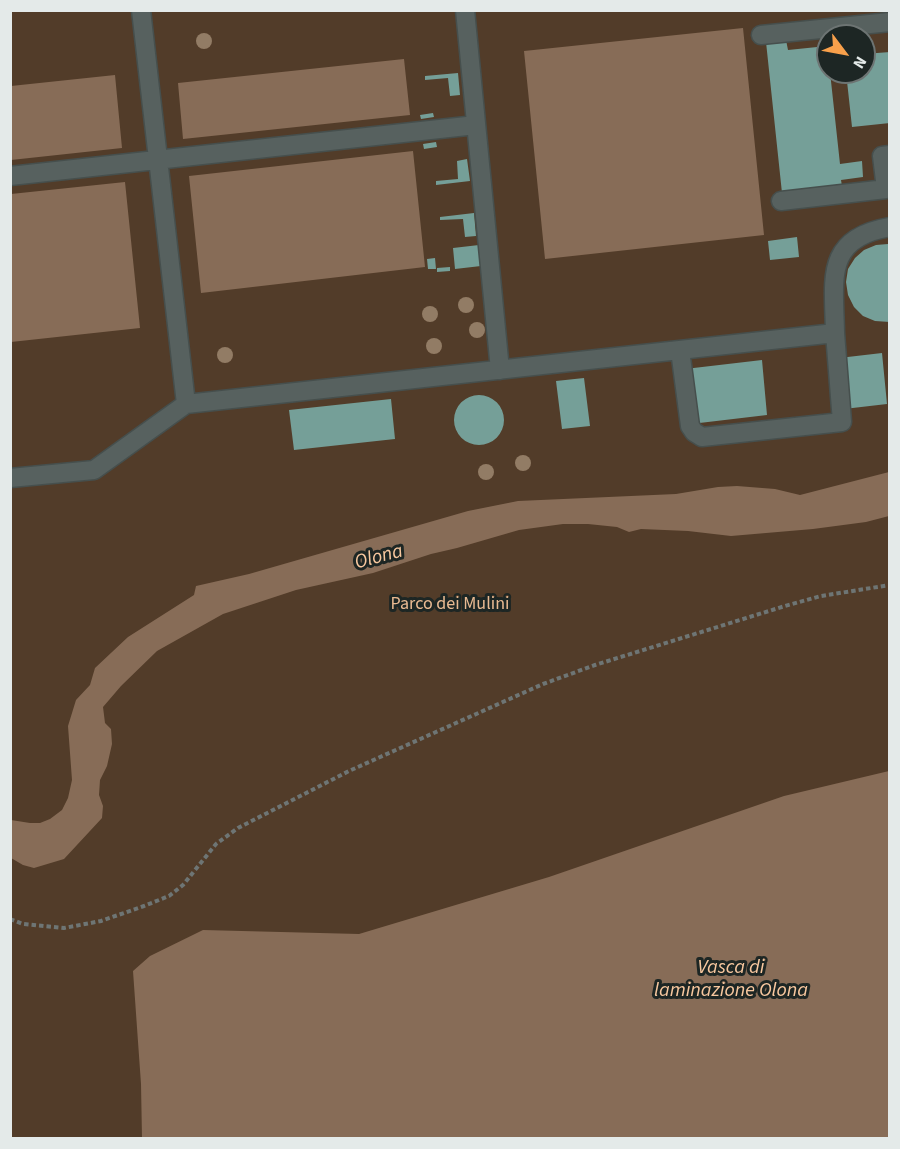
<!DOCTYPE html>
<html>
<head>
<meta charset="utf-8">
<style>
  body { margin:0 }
  #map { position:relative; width:900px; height:1149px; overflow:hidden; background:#27302e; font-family:"Source Sans 3",sans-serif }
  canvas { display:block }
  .frame { position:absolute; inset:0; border:12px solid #e4eae9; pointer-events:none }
  .north { position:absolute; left:816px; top:24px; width:60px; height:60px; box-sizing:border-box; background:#1d2624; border:2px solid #6d7473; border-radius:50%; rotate:122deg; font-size:16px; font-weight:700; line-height:24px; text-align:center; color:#e4eae9 }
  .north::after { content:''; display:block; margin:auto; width:21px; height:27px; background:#f8a04b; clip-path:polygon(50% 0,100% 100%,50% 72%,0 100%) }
</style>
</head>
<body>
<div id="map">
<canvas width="900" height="1149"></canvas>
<div class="frame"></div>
<div class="north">N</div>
</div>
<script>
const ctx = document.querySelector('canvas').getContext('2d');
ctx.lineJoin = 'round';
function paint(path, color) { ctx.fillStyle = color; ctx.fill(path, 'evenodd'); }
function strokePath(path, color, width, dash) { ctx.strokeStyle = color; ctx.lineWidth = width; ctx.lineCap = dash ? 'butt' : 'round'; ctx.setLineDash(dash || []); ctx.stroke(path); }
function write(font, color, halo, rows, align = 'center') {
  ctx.font = font + ' "Source Sans 3",sans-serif'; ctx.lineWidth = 6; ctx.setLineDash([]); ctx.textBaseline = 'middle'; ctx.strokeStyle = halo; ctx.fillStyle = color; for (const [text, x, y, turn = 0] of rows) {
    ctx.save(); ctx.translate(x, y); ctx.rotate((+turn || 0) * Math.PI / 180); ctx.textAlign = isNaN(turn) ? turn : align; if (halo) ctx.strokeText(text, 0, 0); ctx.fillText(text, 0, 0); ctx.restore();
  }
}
const green = new Path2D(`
  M 10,11 L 889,11 L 889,1138 L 11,1138 ZM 828,36 L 864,36 L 864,72 L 828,72 Z`);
const water = new Path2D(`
  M 743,28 L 764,235 L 545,259 L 524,51 Z
  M 404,59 L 410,115 L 183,139 L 178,83 Z
  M 115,75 L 122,148 L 11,160 L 11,86 Z
  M 413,151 L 425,267 L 201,293 L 189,176 Z
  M 125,182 L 140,328 L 11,342 L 11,194 Z
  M 889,472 L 889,516 L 866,522 L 813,529 L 731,536 L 688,531 L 641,529 L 629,532 L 617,527 L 588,524 L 563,524 L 519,530 L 457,548 L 431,554 L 373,573 L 296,590 L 223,614 L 157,651 L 121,686 L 103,707 L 105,723 L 111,729 L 112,744 L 107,766 L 100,780 L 99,795 L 103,806 L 102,818 L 64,859 L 34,868 L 23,865 L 11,858 L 11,820 L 30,823 L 40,823 L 50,819 L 62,810 L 68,798 L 72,780 L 68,726 L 76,700 L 90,685 L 95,668 L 128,637 L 194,595 L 196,586 L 249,574 L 468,511 L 518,501 L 676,494 L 718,487 L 737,486 L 775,489 L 800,495 Z
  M 889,771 L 889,1138 L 142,1138 L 141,1084 L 133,971 L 150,956 L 203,930 L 359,934 L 549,877 L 784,796 Z`);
const building = new Path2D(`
  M 786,40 L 788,50 L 827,46 L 828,72 L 830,72 L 840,164 L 862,161 L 863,177 L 841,180 L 842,186 L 782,193 L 766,42 Z
  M 890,52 L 890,123 L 852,127 L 846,72 L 864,72 L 864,54 Z
  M 458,73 L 460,95 L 450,96 L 448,78 L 425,80 L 425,76 Z
  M 433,113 L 434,117 L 421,119 L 420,115 Z
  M 436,142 L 437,147 L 424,149 L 423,144 Z
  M 467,159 L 470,181 L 436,185 L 436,181 L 458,179 L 457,161 Z
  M 474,213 L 476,236 L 465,237 L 463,219 L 440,220 L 440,217 Z
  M 797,237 L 799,257 L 770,260 L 768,241 Z
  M 888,244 L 890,322 L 875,321 L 863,316 L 854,307 L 848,295 L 846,282 L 848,269 L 855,258 L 864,250 L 876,245 Z
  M 479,245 L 481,266 L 455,269 L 453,248 Z
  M 435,258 L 436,269 L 428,269 L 427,259 Z
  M 450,267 L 450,271 L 437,272 L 437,268 Z
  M 882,353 L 887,404 L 844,409 L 839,358 Z
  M 762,360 L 767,415 L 691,424 L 685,369 Z
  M 584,378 L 590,426 L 562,429 L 556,381 Z
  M454 420a25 25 0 1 1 50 0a25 25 0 1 1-50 0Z
  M 391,399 L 395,439 L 294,450 L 289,410 Z`);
const path = new Path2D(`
  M 10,919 L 23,924 L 64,928 L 101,921 L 144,906 L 169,896 L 183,885 L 216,844 L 238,828 L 349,771 L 543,684 L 595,665 L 785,606 L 821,596 L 890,585`);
const minor = new Path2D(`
  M 141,10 L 186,404 L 835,333 C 834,279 824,238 890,227
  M 465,10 L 500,370
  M 761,35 L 890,22
  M 10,176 L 476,125
  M 781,201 L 886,189 L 882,156 L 890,155
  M 680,350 L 690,426 L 694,432 L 702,437 L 842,422 L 835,333
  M 10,478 L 94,470 L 186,404`);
const trees = [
  [204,41],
  [466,305],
  [430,314],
  [477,330],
  [434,346],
  [225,355],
  [523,463],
  [486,472]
];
const parkNames = [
  ["Parco dei Mulini",450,605]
];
const waterNames = [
  ["Olona",379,558,-15],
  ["Vasca di",731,969],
  ["laminazione Olona",731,992]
];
paint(green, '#523c29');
paint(water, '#876c57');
paint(building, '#759f98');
strokePath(minor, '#464f4d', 21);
strokePath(path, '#6e7574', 4, [4.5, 3]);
strokePath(minor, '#57615f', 18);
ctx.fillStyle = '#927c65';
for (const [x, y] of trees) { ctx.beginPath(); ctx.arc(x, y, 8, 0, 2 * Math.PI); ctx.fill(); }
write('18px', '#e9ba92', '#1d2624', parkNames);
write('italic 20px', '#f8c89f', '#1d2624', waterNames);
</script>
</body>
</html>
